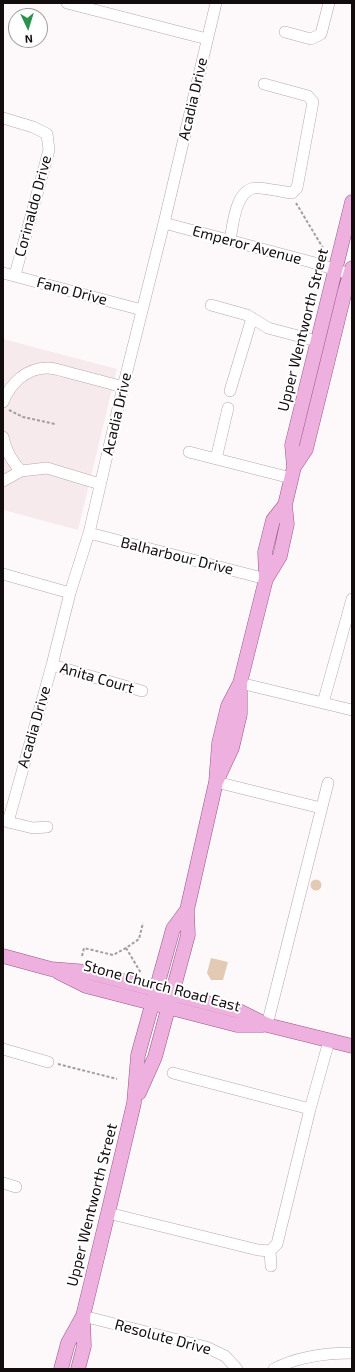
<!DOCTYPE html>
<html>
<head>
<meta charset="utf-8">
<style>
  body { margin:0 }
  #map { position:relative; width:355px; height:1372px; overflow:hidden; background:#fdf9fa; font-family:"Exo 2",sans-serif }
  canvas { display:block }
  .frame { position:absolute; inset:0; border:4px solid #130c0d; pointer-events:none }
  .north { position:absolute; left:8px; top:8px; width:40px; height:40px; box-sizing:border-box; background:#fff; border:1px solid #a19e9e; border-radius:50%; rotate:176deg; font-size:11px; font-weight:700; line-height:16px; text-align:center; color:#130c0d }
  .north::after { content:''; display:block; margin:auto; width:14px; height:18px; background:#29934b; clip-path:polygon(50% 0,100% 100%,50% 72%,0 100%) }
</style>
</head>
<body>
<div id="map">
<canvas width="355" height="1372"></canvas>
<div class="frame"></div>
<div class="north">N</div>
</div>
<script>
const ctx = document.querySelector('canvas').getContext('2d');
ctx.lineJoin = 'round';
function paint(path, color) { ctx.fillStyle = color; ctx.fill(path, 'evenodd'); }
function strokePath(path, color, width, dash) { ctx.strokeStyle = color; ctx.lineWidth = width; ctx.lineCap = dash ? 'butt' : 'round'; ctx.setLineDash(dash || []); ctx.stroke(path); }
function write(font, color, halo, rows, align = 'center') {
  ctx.font = font + ' "Exo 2",sans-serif'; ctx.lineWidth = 4; ctx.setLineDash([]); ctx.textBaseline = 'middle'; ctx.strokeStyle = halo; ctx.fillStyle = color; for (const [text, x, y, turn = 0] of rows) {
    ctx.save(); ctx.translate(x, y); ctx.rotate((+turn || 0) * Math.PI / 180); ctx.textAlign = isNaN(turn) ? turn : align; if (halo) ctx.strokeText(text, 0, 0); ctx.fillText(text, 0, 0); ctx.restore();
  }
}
const built = new Path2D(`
  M 3,339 L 117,369 L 78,530 L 3,510 Z`);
const green = new Path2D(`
  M310.5 885a5.5 5.5 0 1 1 11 0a5.5 5.5 0 1 1-11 0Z
  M 211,958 L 228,962 L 223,980 L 211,980 L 207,973 Z`);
const path = new Path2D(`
  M 296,203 L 323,248
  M 9,410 L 23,417 L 55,424
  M 126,948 L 141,973
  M 82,956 L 84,948 L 113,955 L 126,948 L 139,939 L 143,923
  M 58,1064 L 117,1079`);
const minor = new Path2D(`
  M 67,3 L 207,39
  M 285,32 L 311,39 L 321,34 L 329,3
  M 3,118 L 33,127 L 47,134 L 49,150 L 15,275
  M 164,223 L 311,262 L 343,272
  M 230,240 C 233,225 235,192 254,188 C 260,187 284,192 292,193 L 297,188 L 313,102 L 308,96 L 264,84
  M 3,273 L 142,310
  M 211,305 L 247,315 L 268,328 L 317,341
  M 230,391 L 252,318
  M 3,402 C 10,384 26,368 47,368 C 56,368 66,372 74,374 C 91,378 107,383 123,387
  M 3,437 C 6,451 11,461 21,471
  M 189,452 L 291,478
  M 216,459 L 228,408
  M 3,481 L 21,471 L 47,468 L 100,484
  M 89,533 L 266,579
  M 3,574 L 70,593
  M 52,665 L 142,691
  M 240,683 L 352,710
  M 323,703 L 352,599
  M 216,782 L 321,808
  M 3,820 L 8,822 L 52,665 L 70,593 L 89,533 L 123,387 L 164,223 L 216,3
  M 8,822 L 33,828 L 47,827
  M 267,1025 L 328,783
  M 3,1049 L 48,1062
  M 173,1073 L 310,1109
  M 3,1183 L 16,1187
  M 108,1213 L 258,1250 L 270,1251 L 277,1244 L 310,1109 L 329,1041
  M 270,1251 L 271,1266
  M 83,1316 L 206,1347 L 225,1356 L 237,1369
  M 274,1369 C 297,1357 326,1353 352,1353`);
const major = new Path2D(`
  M 294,467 L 306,449 L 345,291 L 352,268
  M 266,579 L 265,552 L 273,520 L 285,505
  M 216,782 L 232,748 L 240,714 L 240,683 L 266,579 L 280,556 L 287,524 L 285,505 L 294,467 L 292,445 L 352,202
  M 3,956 L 51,969 L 88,972 L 239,1011 L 267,1025 L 352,1046
  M 58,972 L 86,986 L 237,1025 L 263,1025
  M 139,1093 L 155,1057 L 188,935 L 187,910 L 216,782 L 219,743 L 228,706 L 239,685
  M 61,1369 L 68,1343 L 83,1316 L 108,1213 L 134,1103 L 138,1055 L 173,929 L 187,910
  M 78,1369 L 84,1346 L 83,1317`);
const streetNames = [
  ["Acadia Drive",193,99,-77],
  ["Corinaldo Drive",33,206,-75],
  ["Emperor Avenue",247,245,15],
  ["Fano Drive",72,291,15],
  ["Upper Wentworth Street",303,330,-76],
  ["Acadia Drive",117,414,-77],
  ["Balharbour Drive",177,556,14],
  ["Anita Court",97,678,16],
  ["Acadia Drive",34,727,-74],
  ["Stone Church Road East",162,986,15],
  ["Upper Wentworth Street",92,1205,-76],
  ["Resolute Drive",163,1337,15]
];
paint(built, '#f6eaec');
paint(green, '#e3cab4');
strokePath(minor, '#baa6aa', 12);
strokePath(major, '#9a5587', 15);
strokePath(path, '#a39d9e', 2, [3, 2]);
strokePath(minor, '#fff', 11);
strokePath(major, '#eeb0de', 14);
write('15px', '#130c0d', '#fff', streetNames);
</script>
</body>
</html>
